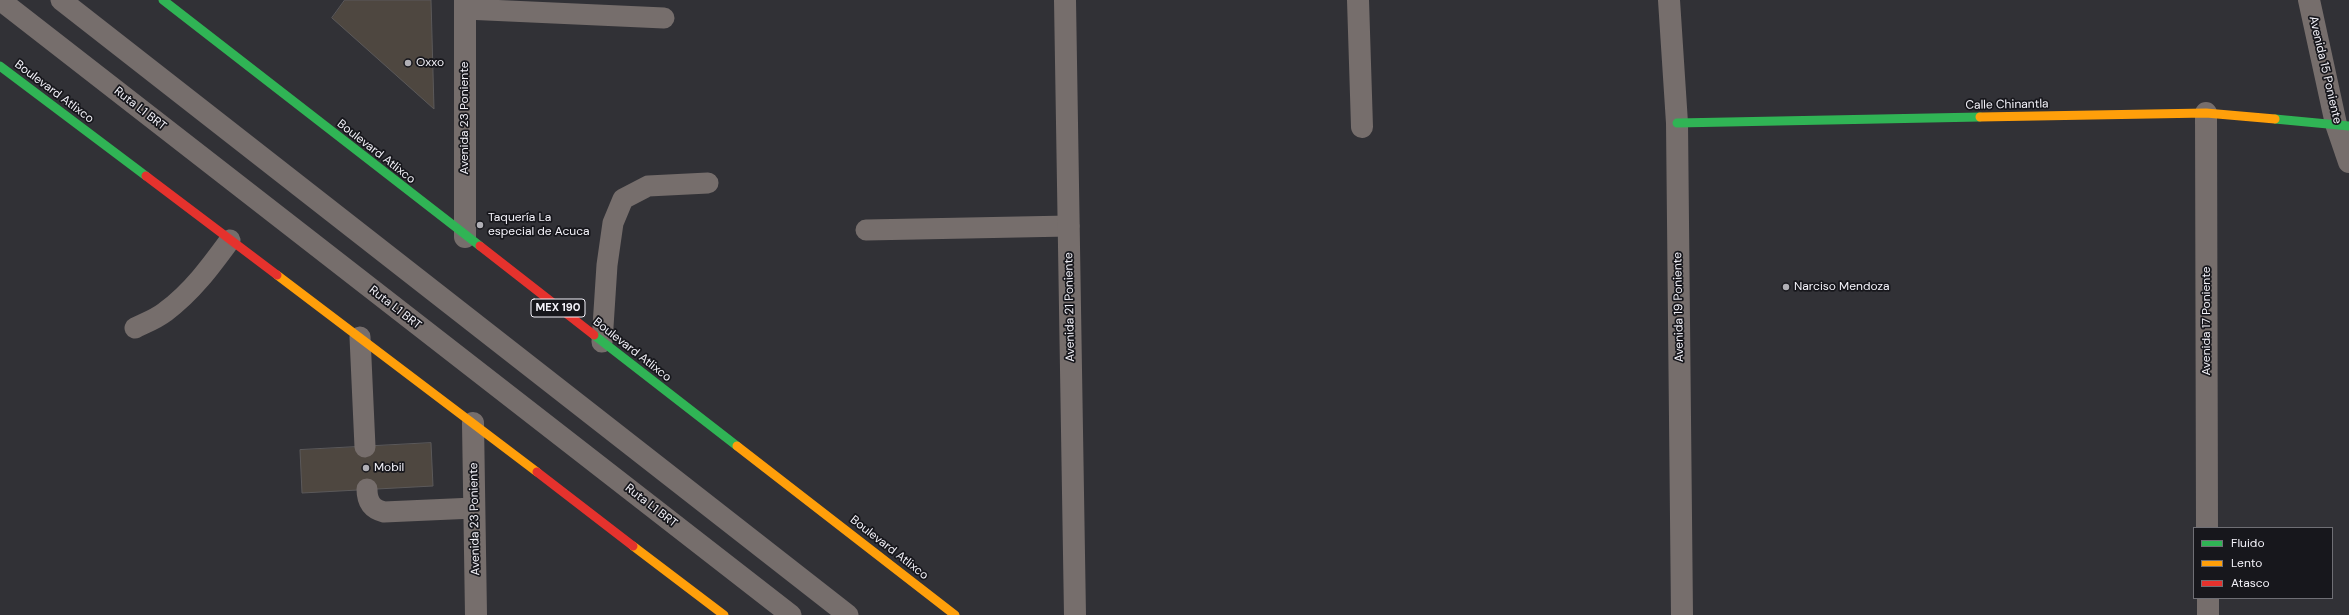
<!DOCTYPE html>
<html>
<head>
<meta charset="utf-8">
<style>
  body { margin:0 }
  #map { position:relative; width:2349px; height:615px; overflow:hidden; background:#313136; font-family:"DM Sans",sans-serif }
  canvas { display:block }
  .legend { position:absolute; left:2193px; top:527px; width:140px; height:72px; box-sizing:border-box; background:#17171c; border:1px solid #6f6f75; margin:0; padding:5px 7px; list-style:none; font-size:12px; color:#f4f3fa }
  .legend li { display:flex; align-items:center; gap:8px; height:20px }
  .legend b { width:20px; border:1px solid #6f6f75 }
</style>
</head>
<body>
<div id="map">
<canvas width="2349" height="615"></canvas>
<ul class="legend">
<li><b style="height:5px;background:#30b455"></b>Fluido</li>
<li><b style="height:5px;background:#ff9f0a"></b>Lento</li>
<li><b style="height:5px;background:#e5322d"></b>Atasco</li>
</ul>
</div>
<script>
const ctx = document.querySelector('canvas').getContext('2d');
ctx.lineJoin = 'round';
function paint(path, color) { ctx.fillStyle = color; ctx.fill(path, 'evenodd'); }
function strokePath(path, color, width, dash) { ctx.strokeStyle = color; ctx.lineWidth = width; ctx.lineCap = dash ? 'butt' : 'round'; ctx.setLineDash(dash || []); ctx.stroke(path); }
function write(font, color, halo, rows, align = 'center') {
  ctx.font = font + ' "DM Sans",sans-serif'; ctx.lineWidth = 3.5; ctx.setLineDash([]); ctx.textBaseline = 'middle'; ctx.strokeStyle = halo; ctx.fillStyle = color; for (const [text, x, y, turn = 0] of rows) {
    ctx.save(); ctx.translate(x, y); ctx.rotate((+turn || 0) * Math.PI / 180); ctx.textAlign = isNaN(turn) ? turn : align; if (halo) ctx.strokeText(text, 0, 0); ctx.fillText(text, 0, 0); ctx.restore();
  }
}
const building = new Path2D(`
  M 345,0 L 431,0 L 434,109 L 332,18 Z
  M 431,443 L 433,486 L 302,493 L 300,450 Z`);
const lane = new Path2D(`
  M 0,0 L 791,615
  M 61,0 L 848,615
  M 465,9 L 664,18
  M 866,230 L 1069,226
  M 135,328 C 145,323 156,319 165,312 C 192,292 211,266 230,240
  M 360,337 L 365,447
  M 602,342 L 607,265 L 613,223 L 623,199 L 648,186 L 708,183
  M 367,489 C 367,502 372,509 384,512 L 474,508`);
const street = new Path2D(`
  M 465,0 L 465,237
  M 1065,0 L 1075,615
  M 1358,0 L 1362,127
  M 1669,0 L 1677,123 L 1682,615
  M 2309,0 L 2336,124 L 2349,162
  M 2206,113 L 2207,528
  M 473,423 L 476,615
  M 2208,598 L 2208,615`);
const fast = new Path2D(`
  M 163,0 L 480,246
  M 0,66 L 146,176
  M 2275,119 L 2349,126
  M 1677,123 L 1980,117
  M 594,335 L 737,446`);
const slow = new Path2D(`
  M 1980,117 L 2206,113 L 2275,119
  M 277,275 L 537,472
  M 737,446 L 955,615
  M 633,546 L 724,615`);
const jam = new Path2D(`
  M 146,176 L 277,275
  M 480,246 L 594,335
  M 537,472 L 633,546`);
const markers = [
  [408,63,4,"#b0afb5"],
  [480,225,4,"#b0afb5"],
  [1786,287,4,"#b0afb5"],
  [366,468,4,"#b0afb5"]
];
const shields = [
  [558,308,54]
];
const shieldNames = [
  ["MEX 190",558,308]
];
const poiNames = [
  ["Oxxo",416,63],
  ["Taquería La",488,218],
  ["especial de Acuca",488,232],
  ["Narciso Mendoza",1794,287],
  ["Mobil",374,468]
];
const streetNames = [
  ["Avenida 15 Poniente",2325,70,77],
  ["Boulevard Atlixco",54,92,37],
  ["Calle Chinantla",2007,105,-1],
  ["Ruta L1 BRT",140,109,38],
  ["Avenida 23 Poniente",465,118,-90],
  ["Boulevard Atlixco",376,152,38],
  ["Avenida 21 Poniente",1070,307,-91],
  ["Avenida 19 Poniente",1679,307,-91],
  ["Ruta L1 BRT",395,308,38],
  ["Avenida 17 Poniente",2207,321,-90],
  ["Boulevard Atlixco",632,350,38],
  ["Ruta L1 BRT",651,506,38],
  ["Avenida 23 Poniente",475,519,-91],
  ["Boulevard Atlixco",889,548,38]
];
paint(building, '#4e4740');
strokePath(building, '#5b595a', 1);
strokePath(lane, '#766e6c', 21);
strokePath(street, '#766e6c', 22);
strokePath(fast, '#30b455', 9);
strokePath(slow, '#ff9f0a', 9);
strokePath(jam, '#e5322d', 9);
for (const [x, y, r, color] of markers) { const dot = new Path2D(); dot.arc(x, y, r, 0, 2 * Math.PI); ctx.fillStyle = color; ctx.fill(dot); strokePath(dot, '#17171c', 1.5); }
for (const [x, y, w] of shields) { const box = new Path2D(); box.roundRect(x - w / 2, y - 9, w, 18, 3); ctx.fillStyle = '#17171c'; ctx.fill(box); strokePath(box, '#f4f3fa', 1); }
write('bold 11px', '#f4f3fa', null, shieldNames);
write('12px', '#f4f3fa', '#17171c', poiNames, 'left');
write('12px', '#f4f3fa', '#17171c', streetNames);
</script>
</body>
</html>
